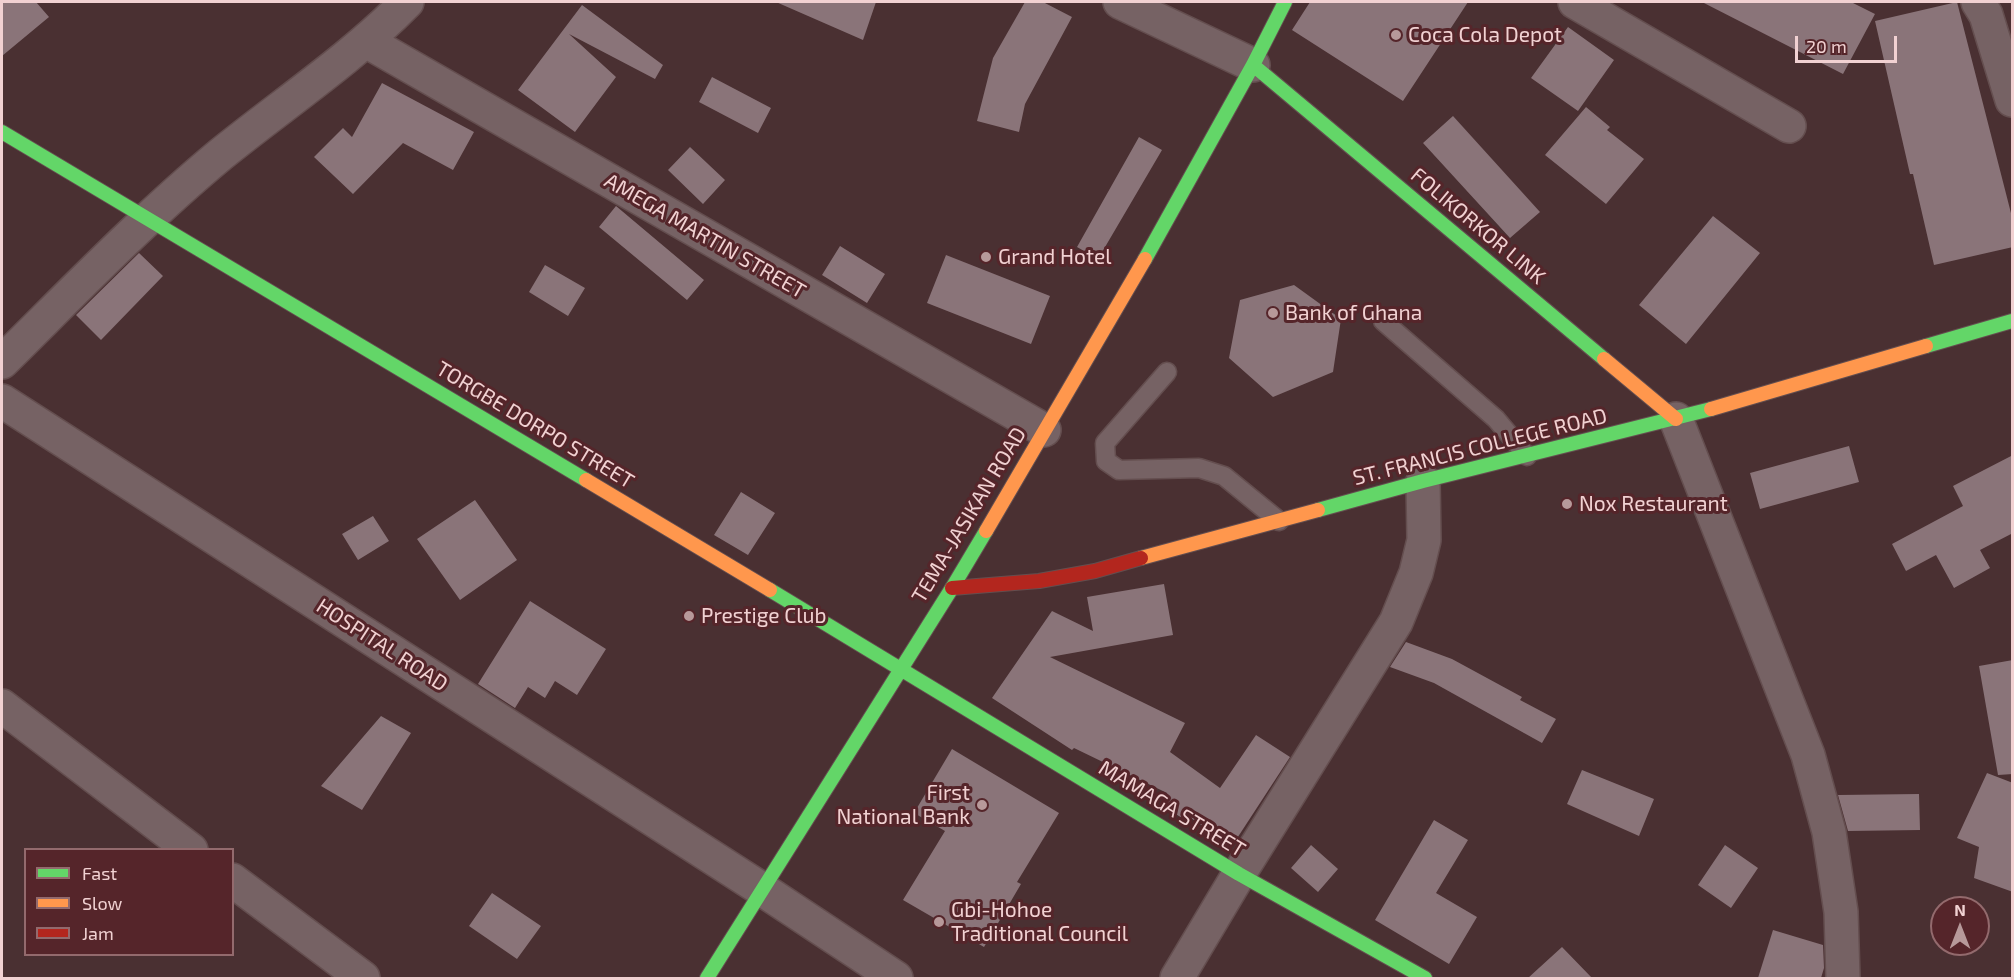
<!DOCTYPE html>
<html>
<head>
<meta charset="utf-8">
<style>
  body { margin:0 }
  #map { position:relative; width:2014px; height:980px; overflow:hidden; background:#4a3032; font-family:"Exo 2",sans-serif }
  canvas { display:block }
  .frame { position:absolute; inset:0; border:3px solid #f1d1d2; pointer-events:none }
  .legend { position:absolute; left:24px; top:848px; width:210px; height:108px; box-sizing:border-box; background:#55252a; border:2px solid #936a6d; margin:0; padding:8px 10px; list-style:none; font-size:18px; color:#f1d1d2 }
  .legend li { display:flex; align-items:center; gap:12px; height:30px }
  .legend b { width:30px; border:2px solid #936a6d }
  .north { position:absolute; left:1930px; top:896px; width:60px; height:60px; box-sizing:border-box; background:#55252a; border:2px solid #936a6d; border-radius:50%; rotate:0deg; font-size:16px; font-weight:700; line-height:24px; text-align:center; color:#f1d1d2 }
  .north::after { content:''; display:block; margin:auto; width:21px; height:27px; background:#b7999a; clip-path:polygon(50% 0,100% 100%,50% 72%,0 100%) }
  .scale { position:absolute; left:1795px; top:36px; width:102px; height:27px; box-sizing:border-box; border:3px solid #f1d1d2; border-top:0; padding-left:8px; font-size:18px; line-height:21px; white-space:nowrap; color:#f1d1d2; -webkit-text-stroke:4px #55252a; paint-order:stroke }
</style>
</head>
<body>
<div id="map">
<canvas width="2014" height="980"></canvas>
<div class="frame"></div>
<ul class="legend">
<li><b style="height:8px;background:#63d668"></b>Fast</li>
<li><b style="height:8px;background:#ff974d"></b>Slow</li>
<li><b style="height:8px;background:#b3261e"></b>Jam</li>
</ul>
<div class="north">N</div>
<div class="scale">20 m</div>
</div>
<script>
const ctx = document.querySelector('canvas').getContext('2d');
ctx.lineJoin = 'round';
function paint(path, color) { ctx.fillStyle = color; ctx.fill(path, 'evenodd'); }
function strokePath(path, color, width, dash) { ctx.strokeStyle = color; ctx.lineWidth = width; ctx.lineCap = dash ? 'butt' : 'round'; ctx.setLineDash(dash || []); ctx.stroke(path); }
function write(font, color, halo, rows, align = 'center') {
  ctx.font = font + ' "Exo 2",sans-serif'; ctx.lineWidth = 6; ctx.setLineDash([]); ctx.textBaseline = 'middle'; ctx.strokeStyle = halo; ctx.fillStyle = color; for (const [text, x, y, turn = 0] of rows) {
    ctx.save(); ctx.translate(x, y); ctx.rotate((+turn || 0) * Math.PI / 180); ctx.textAlign = isNaN(turn) ? turn : align; if (halo) ctx.strokeText(text, 0, 0); ctx.fillText(text, 0, 0); ctx.restore();
  }
}
const building = new Path2D(`
  M 2,2 L 36,2 L 49,17 L 2,56 Z
  M 776,2 L 876,2 L 863,40 Z
  M 1025,2 L 1043,2 L 1072,17 L 1025,104 L 1019,132 L 977,121 L 993,58 Z
  M 1310,2 L 1468,2 L 1403,101 L 1292,30 Z
  M 1702,2 L 1851,2 L 1875,14 L 1843,74 Z
  M 1957,2 L 2013,221 L 2013,247 L 1934,265 L 1913,174 L 1910,174 L 1875,21 Z
  M 582,5 L 663,65 L 655,79 L 569,34 L 616,77 L 575,132 L 518,90 Z
  M 1568,27 L 1614,60 L 1578,111 L 1531,78 Z
  M 712,77 L 771,108 L 758,133 L 699,102 Z
  M 382,83 L 474,132 L 453,170 L 403,143 L 353,194 L 314,157 L 343,128 L 352,137 Z
  M 1586,107 L 1610,127 L 1607,130 L 1644,159 L 1606,204 L 1545,155 Z
  M 1453,116 L 1540,212 L 1510,238 L 1423,143 Z
  M 1139,137 L 1162,150 L 1098,259 L 1077,247 Z
  M 690,147 L 725,180 L 703,204 L 668,170 Z
  M 616,206 L 704,280 L 687,300 L 599,227 Z
  M 1713,216 L 1760,253 L 1686,344 L 1639,305 Z
  M 840,246 L 885,274 L 867,303 L 822,275 Z
  M 139,253 L 163,276 L 101,340 L 76,315 Z
  M 946,255 L 1050,296 L 1031,344 L 927,303 Z
  M 545,265 L 585,288 L 568,316 L 529,292 Z
  M 1294,285 L 1341,319 L 1333,372 L 1273,397 L 1229,358 L 1240,300 Z
  M 1849,446 L 1859,482 L 1760,509 L 1750,473 Z
  M 2013,455 L 2013,533 L 1980,550 L 1990,568 L 1954,588 L 1936,555 L 1906,571 L 1892,544 L 1963,506 L 1953,486 Z
  M 741,492 L 775,513 L 748,555 L 714,535 Z
  M 475,500 L 517,560 L 460,600 L 417,539 Z
  M 373,516 L 389,541 L 358,560 L 342,534 Z
  M 1164,584 L 1173,635 L 1050,657 L 1185,723 L 1170,752 L 1220,788 L 1256,735 L 1290,757 L 1232,846 L 1185,814 L 1182,818 L 1160,804 L 1167,793 L 1074,748 L 1072,750 L 992,698 L 1052,611 L 1093,631 L 1087,597 Z
  M 530,601 L 606,649 L 577,695 L 555,681 L 545,698 L 528,687 L 515,708 L 478,684 Z
  M 1406,642 L 1452,659 L 1522,697 L 1520,700 L 1556,719 L 1542,743 L 1434,683 L 1390,667 Z
  M 2013,660 L 2013,774 L 1998,775 L 1979,666 Z
  M 381,716 L 411,733 L 362,810 L 321,786 Z
  M 952,749 L 1059,813 L 1017,882 L 1021,884 L 984,947 L 903,900 L 945,831 L 914,813 Z
  M 1582,770 L 1654,799 L 1639,836 L 1567,804 Z
  M 1987,773 L 2013,783 L 2013,892 L 1974,878 L 1979,847 L 1957,838 Z
  M 1919,794 L 1920,830 L 1848,831 L 1838,795 Z
  M 1434,820 L 1468,840 L 1436,893 L 1477,917 L 1449,964 L 1375,920 Z
  M 1311,845 L 1338,869 L 1318,892 L 1291,868 Z
  M 1725,845 L 1758,868 L 1731,908 L 1698,885 Z
  M 492,893 L 541,926 L 517,959 L 469,926 Z
  M 1773,930 L 1823,945 L 1824,968 L 1821,978 L 1758,978 Z
  M 1562,947 L 1592,978 L 1528,978 Z`);
const lane = new Path2D(`
  M 1383,321 L 1496,419 L 1527,456
  M 1167,372 L 1105,443 L 1106,461 L 1119,470 L 1199,468 L 1224,476 L 1279,521`);
const street = new Path2D(`
  M 1120,2 L 1253,65
  M 1575,2 L 1789,126
  M 1978,2 L 1986,15 L 2012,100
  M 366,41 L 1044,430
  M 2,362 C 73,292 143,219 220,155 C 283,104 351,59 407,2
  M 2,401 L 763,890 L 896,978
  M 1676,419 L 1808,755 L 1829,832 L 1841,912 L 1843,978
  M 2,706 L 191,850
  M 232,880 L 363,978
  M 1177,978 L 1239,874 L 1396,622 L 1416,573 L 1424,540 L 1423,481`);
const fast = new Path2D(`
  M 1253,65 L 1604,359
  M 2,132 L 586,480
  M 1145,259 L 1253,65 L 1285,2
  M 1926,346 L 2012,321
  M 1318,510 L 1423,481 L 1711,409
  M 770,590 L 1239,874 L 1425,978
  M 707,978 L 952,588 L 986,531`);
const slow = new Path2D(`
  M 1604,359 L 1676,419
  M 1711,409 L 1926,346
  M 586,480 L 770,590
  M 986,531 L 1145,259
  M 1141,558 L 1318,510`);
const jam = new Path2D(`
  M 952,588 L 1039,581 L 1095,571 L 1141,558`);
const markers = [
  [1396,35,6,"#b7999a"],
  [986,257,6,"#b7999a"],
  [1273,313,6,"#b7999a"],
  [1567,504,6,"#b7999a"],
  [689,616,6,"#b7999a"],
  [982,805,6,"#b7999a"],
  [939,922,6,"#b7999a"]
];
const poiNames = [
  ["Coca Cola Depot",1408,35],
  ["Grand Hotel",998,257],
  ["Bank of Ghana",1285,313],
  ["Nox Restaurant",1579,504],
  ["Prestige Club",701,616],
  ["First",970,793,"right"],
  ["National Bank",970,817,"right"],
  ["Gbi-Hohoe",951,910],
  ["Traditional Council",951,934]
];
const streetNames = [
  ["FOLIKORKOR LINK",1478,226,40],
  ["AMEGA MARTIN STREET",705,236,30],
  ["TORGBE DORPO STREET",535,425,31],
  ["ST. FRANCIS COLLEGE ROAD",1480,447,-14],
  ["TEMA-JASIKAN ROAD",969,515,-59],
  ["HOSPITAL ROAD",382,645,33],
  ["MAMAGA STREET",1172,809,31]
];
paint(building, '#8a7479');
strokePath(lane, '#644e4f', 21);
strokePath(street, '#644e4f', 36);
strokePath(fast, '#644e4f', 16);
strokePath(slow, '#644e4f', 16);
strokePath(jam, '#644e4f', 16);
strokePath(lane, '#766264', 18);
strokePath(street, '#766264', 33);
strokePath(fast, '#63d668', 14);
strokePath(slow, '#ff974d', 14);
strokePath(jam, '#b3261e', 14);
for (const [x, y, r, color] of markers) { const dot = new Path2D(); dot.arc(x, y, r, 0, 2 * Math.PI); ctx.fillStyle = color; ctx.fill(dot); strokePath(dot, '#55252a', 2); }
write('21px', '#f1d1d2', '#55252a', poiNames, 'left');
write('21px', '#f1d1d2', '#55252a', streetNames);
</script>
</body>
</html>
